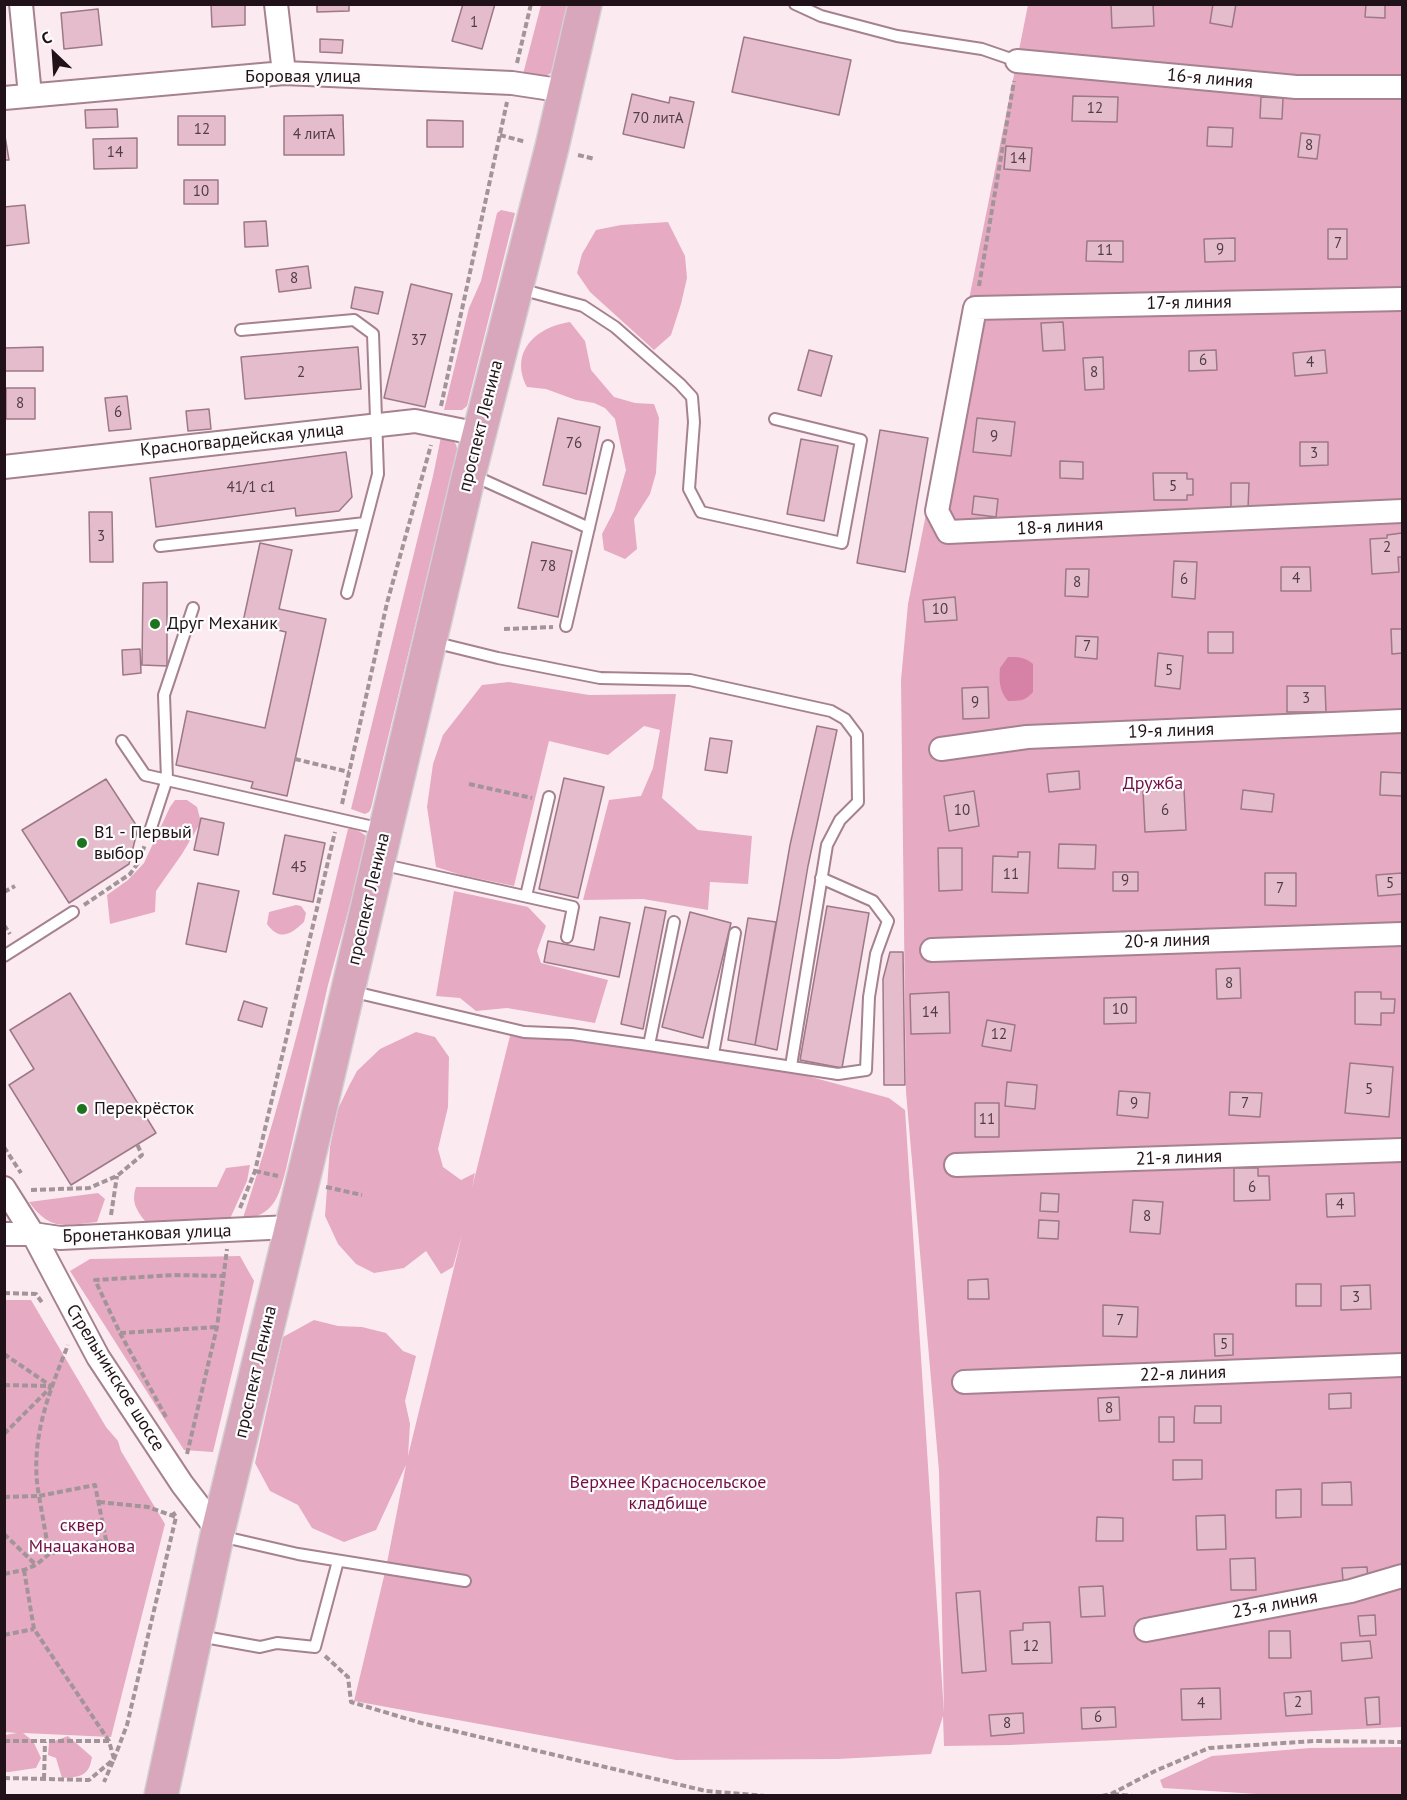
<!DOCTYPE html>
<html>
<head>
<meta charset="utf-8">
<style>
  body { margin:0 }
  #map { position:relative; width:1407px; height:1800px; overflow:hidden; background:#fbebf1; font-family:"PT Sans",sans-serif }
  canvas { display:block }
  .frame { position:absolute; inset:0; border:6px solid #201218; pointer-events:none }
  .north { position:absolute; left:24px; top:24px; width:60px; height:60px; -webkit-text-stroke:4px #fdfdfd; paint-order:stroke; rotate:335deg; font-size:16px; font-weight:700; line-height:24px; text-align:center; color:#201218 }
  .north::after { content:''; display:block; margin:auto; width:21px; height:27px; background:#201218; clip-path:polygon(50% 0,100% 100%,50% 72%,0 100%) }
</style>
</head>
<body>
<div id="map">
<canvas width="1407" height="1800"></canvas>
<div class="frame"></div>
<div class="north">С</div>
</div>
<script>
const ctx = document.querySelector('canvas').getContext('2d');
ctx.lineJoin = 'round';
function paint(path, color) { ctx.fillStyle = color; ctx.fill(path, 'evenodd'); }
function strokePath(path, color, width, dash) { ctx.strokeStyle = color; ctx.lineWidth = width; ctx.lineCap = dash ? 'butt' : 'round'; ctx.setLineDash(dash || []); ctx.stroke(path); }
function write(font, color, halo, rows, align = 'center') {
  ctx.font = font + ' "PT Sans",sans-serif'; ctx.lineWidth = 4.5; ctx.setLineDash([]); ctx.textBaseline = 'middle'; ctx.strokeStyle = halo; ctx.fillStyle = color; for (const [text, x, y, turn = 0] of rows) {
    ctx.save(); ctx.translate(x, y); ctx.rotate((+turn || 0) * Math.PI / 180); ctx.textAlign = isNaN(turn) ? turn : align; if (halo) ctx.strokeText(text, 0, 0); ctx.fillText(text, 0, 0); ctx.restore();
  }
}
const green = new Path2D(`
  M 541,5 L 572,5 C 569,17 566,30 564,43 C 558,72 553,79 522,78 Z
  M 1028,5 L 1402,5 L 1402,1727 L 1009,1745 L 944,1746 L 943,1716 L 931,1754 L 838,1759 L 676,1760 L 354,1701 L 386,1568 L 406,1465 L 376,1530 L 344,1542 L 312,1528 L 298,1505 L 270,1491 L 255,1463 L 283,1337 L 314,1320 L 338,1326 L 362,1327 L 386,1333 L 403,1351 L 416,1356 L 405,1401 L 410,1424 L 408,1456 L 462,1235 L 453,1267 L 441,1274 L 426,1251 L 404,1268 L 374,1273 L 356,1264 L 338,1244 L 325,1216 L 330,1147 L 338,1109 L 349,1086 L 357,1071 L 380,1049 L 416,1032 L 435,1037 L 449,1057 L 448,1107 L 438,1149 L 443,1167 L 461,1180 L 475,1173 L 472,1188 L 510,1036 L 572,1039 L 800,1074 L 889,1098 L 905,1110 L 944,1713 L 939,1471 L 906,1092 L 901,680 L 908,604 Z
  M 501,210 L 515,213 L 467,406 L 462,410 L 444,410 L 469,308 L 481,281 L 497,213 Z
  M 668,222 L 685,256 L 687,278 L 681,304 L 671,335 L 654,350 L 590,292 L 577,273 L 582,254 L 596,230 L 621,225 Z
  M 570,322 L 585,341 L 591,370 L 614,397 L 635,403 L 654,404 L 659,418 L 656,473 L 650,494 L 634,519 L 637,549 L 625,559 L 604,550 L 602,534 L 614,511 L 626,470 L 615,419 L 605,408 L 594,403 L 576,400 L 546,389 L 527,387 C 509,352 536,327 570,322 Z
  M 442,432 C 450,438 458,441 457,452 L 371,808 L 369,812 L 365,814 L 351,809 L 433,476 Z
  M 509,682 L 589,695 L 676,694 L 662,798 L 698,830 L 752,836 L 748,884 L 710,882 L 708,910 L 643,899 L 583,900 L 609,800 L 641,796 L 653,768 L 660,730 L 644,726 L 608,755 L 549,741 L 514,886 L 461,875 L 436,867 L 427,807 L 433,764 L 443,735 L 482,685 Z
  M 175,800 L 187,800 L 197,807 L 201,822 L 182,854 L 156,891 L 155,912 L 110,924 L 107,895 L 128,880 L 144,863 L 170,807 Z
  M 348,829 C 355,829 360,831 366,836 L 367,842 L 328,985 L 286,1169 C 278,1199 275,1213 242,1221 C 285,1093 316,960 348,829 Z
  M 454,891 L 528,907 L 546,926 L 537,951 L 541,963 L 608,980 L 595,1023 L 507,1008 L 476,1011 L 460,998 L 436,996 Z
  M 296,905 L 301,906 L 306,913 L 304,922 C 291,934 280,942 267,924 L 269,912 Z
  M 250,1165 L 247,1181 L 229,1221 L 145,1221 C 136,1210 131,1201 136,1187 L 217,1187 L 226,1168 Z
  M 98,1193 L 105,1199 L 97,1222 C 64,1225 51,1232 29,1202 Z
  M 240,1256 L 254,1281 L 213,1452 L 184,1450 L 70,1271 L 90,1259 Z
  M 5,1300 L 31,1300 L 106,1427 L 118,1441 L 121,1451 L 165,1524 L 111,1737 L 23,1733 L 33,1741 L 41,1758 L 36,1768 L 9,1772 L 5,1772 L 5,1735 L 17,1733 L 4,1732 Z
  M 68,1736 L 92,1757 C 89,1776 81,1777 62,1778 L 56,1758 L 48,1755 L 49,1743 Z
  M 1402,1747 L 1402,1795 L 1273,1795 L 1163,1788 L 1160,1780 L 1212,1756 L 1310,1748 Z`);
const water = new Path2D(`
  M 1008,657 C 1019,657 1025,657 1033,664 L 1033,692 C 1025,701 1020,701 1008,701 C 999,691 999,680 1000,668 Z`);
const building = new Path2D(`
  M 211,4 L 245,4 L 245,25 L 212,27 Z
  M 317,4 L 349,4 L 349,11 L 317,12 Z
  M 463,4 L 495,4 L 482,49 L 452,41 Z
  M 1111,4 L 1153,4 L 1154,26 L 1112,28 Z
  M 1213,4 L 1236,4 L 1232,27 L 1210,23 Z
  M 1366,4 L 1385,4 L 1385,18 L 1365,17 Z
  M 98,9 L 102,45 L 64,49 L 61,13 Z
  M 744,37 L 851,60 L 839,115 L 732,92 Z
  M 320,39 L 343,40 L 342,53 L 320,52 Z
  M 632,94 L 669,103 L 670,97 L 694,102 L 684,148 L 623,134 Z
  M 1073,96 L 1118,97 L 1117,122 L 1072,121 Z
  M 1261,97 L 1283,98 L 1282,119 L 1260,118 Z
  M 117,109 L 118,127 L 86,128 L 85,110 Z
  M 343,115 L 344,155 L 284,155 L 284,116 Z
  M 178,116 L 225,116 L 225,145 L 178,145 Z
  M 427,120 L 463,121 L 463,147 L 427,147 Z
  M 1208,127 L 1233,128 L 1232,147 L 1207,146 Z
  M 4,130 L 9,160 L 4,160 Z
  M 1301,133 L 1320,135 L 1317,159 L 1298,157 Z
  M 137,138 L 137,168 L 94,169 L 93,139 Z
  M 1006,146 L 1032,148 L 1030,171 L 1004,169 Z
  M 184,180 L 218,180 L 218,204 L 184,204 Z
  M 25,205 L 29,243 L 4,246 L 4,207 Z
  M 266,221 L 268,246 L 245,247 L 244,222 Z
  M 1328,229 L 1347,229 L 1347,259 L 1328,259 Z
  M 1235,238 L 1235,261 L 1205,262 L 1204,239 Z
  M 1087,241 L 1123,241 L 1123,262 L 1086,261 Z
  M 308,266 L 311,288 L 279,292 L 276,270 Z
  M 411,284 L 452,294 L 425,407 L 384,398 Z
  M 355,287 L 383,292 L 378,314 L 351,308 Z
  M 1063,322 L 1065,350 L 1043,351 L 1041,323 Z
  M 43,347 L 43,371 L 4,371 L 4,348 Z
  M 358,347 L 361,389 L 245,399 L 241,357 Z
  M 809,350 L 832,356 L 821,396 L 798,390 Z
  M 1216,350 L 1217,370 L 1189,371 L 1189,351 Z
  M 1325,350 L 1327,373 L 1295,376 L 1293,353 Z
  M 1103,357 L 1104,389 L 1085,390 L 1083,358 Z
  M 6,388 L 35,388 L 35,419 L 6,419 Z
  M 127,396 L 131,429 L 109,431 L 105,398 Z
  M 209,409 L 211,429 L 188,431 L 186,411 Z
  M 558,418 L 600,427 L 586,494 L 543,485 Z
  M 977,418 L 1015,422 L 1011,456 L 973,452 Z
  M 880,430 L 928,438 L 905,572 L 857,563 Z
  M 801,439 L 838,446 L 824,521 L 787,514 Z
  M 1300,442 L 1328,442 L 1328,465 L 1300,466 Z
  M 346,452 L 352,497 L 339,511 L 296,516 L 295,508 L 156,527 L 150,478 Z
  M 1060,461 L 1083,462 L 1083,479 L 1060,478 Z
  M 1153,473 L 1187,473 L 1187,479 L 1193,479 L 1193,495 L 1187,495 L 1187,500 L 1154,500 Z
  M 1231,483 L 1249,483 L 1248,509 L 1231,509 Z
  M 974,496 L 998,499 L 996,517 L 972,514 Z
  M 89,512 L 112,512 L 113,562 L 90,562 Z
  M 1402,533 L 1402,557 L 1398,557 L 1399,572 L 1372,574 L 1370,539 L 1387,538 L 1387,535 Z
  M 532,542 L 572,551 L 558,617 L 518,608 Z
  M 260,543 L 292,550 L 279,609 L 326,619 L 287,796 L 251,788 L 253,782 L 176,765 L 187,711 L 265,728 L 286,632 L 243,622 Z
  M 1174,561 L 1197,562 L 1195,599 L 1172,597 Z
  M 1281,567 L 1310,567 L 1311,591 L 1281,591 Z
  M 1066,569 L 1089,569 L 1088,597 L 1065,596 Z
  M 167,582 L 167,666 L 142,665 L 143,583 Z
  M 955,597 L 957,620 L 925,622 L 923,600 Z
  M 1391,629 L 1402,629 L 1402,653 L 1392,654 Z
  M 1208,632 L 1233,632 L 1233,653 L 1208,653 Z
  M 1076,636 L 1098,637 L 1097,659 L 1075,657 Z
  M 140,649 L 141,673 L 123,675 L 122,650 Z
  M 1158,653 L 1183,656 L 1180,689 L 1155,686 Z
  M 1287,686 L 1325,686 L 1326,712 L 1287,712 Z
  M 988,687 L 989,718 L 963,719 L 962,688 Z
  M 817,726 L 837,730 L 808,866 L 777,1050 L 755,1045 L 790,845 Z
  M 710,738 L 732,741 L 727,773 L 705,770 Z
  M 1079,771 L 1080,789 L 1049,792 L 1047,774 Z
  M 1381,772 L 1402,773 L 1402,796 L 1380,795 Z
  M 564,778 L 604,787 L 578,898 L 539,889 Z
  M 106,779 L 138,828 L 129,864 L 69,903 L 22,830 Z
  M 1184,789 L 1186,830 L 1145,832 L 1143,791 Z
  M 1243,790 L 1274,794 L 1272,812 L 1241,809 Z
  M 974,791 L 979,826 L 949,831 L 944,796 Z
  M 201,818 L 224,823 L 218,855 L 194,850 Z
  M 285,835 L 325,843 L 313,902 L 273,894 Z
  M 1059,844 L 1096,845 L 1095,869 L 1058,868 Z
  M 938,848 L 962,848 L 962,890 L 939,891 Z
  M 1018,852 L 1030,852 L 1028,893 L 992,892 L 993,856 L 1018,857 Z
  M 1113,872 L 1138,872 L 1138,891 L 1113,891 Z
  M 1265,873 L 1296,873 L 1296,906 L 1265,905 Z
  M 1402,873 L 1402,894 L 1378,896 L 1376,875 Z
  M 198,883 L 239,891 L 226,952 L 186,944 Z
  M 827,906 L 869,913 L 842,1068 L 800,1060 Z
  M 645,907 L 666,911 L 643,1029 L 621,1024 Z
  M 690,912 L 731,923 L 703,1038 L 662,1027 Z
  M 600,917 L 630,923 L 619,977 L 544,962 L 548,941 L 594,950 Z
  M 748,918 L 776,922 L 755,1045 L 728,1040 Z
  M 890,952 L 903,952 L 905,1085 L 884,1085 L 883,979 Z
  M 1240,968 L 1241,998 L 1217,999 L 1216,969 Z
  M 949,992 L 950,1033 L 911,1034 L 910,994 Z
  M 1355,992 L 1381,992 L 1381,999 L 1395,999 L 1394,1013 L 1381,1013 L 1381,1025 L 1355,1024 Z
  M 70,993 L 156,1133 L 71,1185 L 9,1085 L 34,1069 L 10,1030 Z
  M 1136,997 L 1136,1023 L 1104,1024 L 1104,998 Z
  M 244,1001 L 267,1008 L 262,1027 L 238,1020 Z
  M 987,1020 L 1015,1025 L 1011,1051 L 982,1046 Z
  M 1350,1063 L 1393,1067 L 1389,1117 L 1345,1113 Z
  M 1007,1082 L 1037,1085 L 1035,1109 L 1005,1106 Z
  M 1119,1091 L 1150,1093 L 1148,1118 L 1117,1115 Z
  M 1230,1092 L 1262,1093 L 1260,1117 L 1229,1115 Z
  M 975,1103 L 999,1103 L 999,1137 L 975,1137 Z
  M 1234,1168 L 1258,1168 L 1258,1176 L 1269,1176 L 1270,1200 L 1234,1201 Z
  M 1041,1193 L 1059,1194 L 1058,1212 L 1040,1211 Z
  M 1354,1193 L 1355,1216 L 1327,1217 L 1326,1194 Z
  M 1133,1200 L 1163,1202 L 1160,1234 L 1130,1232 Z
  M 1039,1220 L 1059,1221 L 1058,1239 L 1038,1238 Z
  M 988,1279 L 989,1299 L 968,1299 L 968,1280 Z
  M 1296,1284 L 1321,1284 L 1321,1306 L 1296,1306 Z
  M 1370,1285 L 1371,1309 L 1341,1310 L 1341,1286 Z
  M 1103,1305 L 1138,1307 L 1137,1337 L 1103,1336 Z
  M 1214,1334 L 1233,1334 L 1233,1355 L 1215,1356 Z
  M 1351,1393 L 1351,1408 L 1329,1409 L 1329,1394 Z
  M 1119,1397 L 1120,1420 L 1099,1421 L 1098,1398 Z
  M 1195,1406 L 1221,1406 L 1221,1423 L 1194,1423 Z
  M 1159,1417 L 1174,1417 L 1174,1442 L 1159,1442 Z
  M 1173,1460 L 1202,1460 L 1202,1479 L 1173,1480 Z
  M 1351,1482 L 1352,1505 L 1322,1505 L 1322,1483 Z
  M 1301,1489 L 1301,1517 L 1276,1518 L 1276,1490 Z
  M 1225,1515 L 1226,1549 L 1197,1550 L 1196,1516 Z
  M 1097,1517 L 1123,1518 L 1123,1541 L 1096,1541 Z
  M 1255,1558 L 1256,1590 L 1231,1590 L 1230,1559 Z
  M 1367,1567 L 1368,1580 L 1343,1581 L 1342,1568 Z
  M 1103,1586 L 1105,1616 L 1081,1617 L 1079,1587 Z
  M 980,1591 L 986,1671 L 962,1673 L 956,1593 Z
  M 1375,1615 L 1376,1635 L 1360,1636 L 1358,1616 Z
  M 1050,1622 L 1052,1663 L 1012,1664 L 1010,1631 L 1023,1630 L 1023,1623 Z
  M 1269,1631 L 1290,1631 L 1291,1658 L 1269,1658 Z
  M 1370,1641 L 1372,1658 L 1342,1661 L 1341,1643 Z
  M 1220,1688 L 1221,1719 L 1182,1720 L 1181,1689 Z
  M 1311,1691 L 1312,1714 L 1286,1716 L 1284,1693 Z
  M 1379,1697 L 1380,1724 L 1367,1725 L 1365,1698 Z
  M 1115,1707 L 1116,1727 L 1082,1729 L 1081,1708 Z
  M 1023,1713 L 1024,1733 L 991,1736 L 989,1715 Z`);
const path = new Path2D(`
  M 517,63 L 531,4
  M 500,135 L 526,142
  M 578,155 L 595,159
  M 979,286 L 1014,81
  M 441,406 L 507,102
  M 504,629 L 553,627
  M 295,759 L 349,772
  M 469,784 L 532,798
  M 342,804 L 387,603 L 431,445
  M 4,892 L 15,886
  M 84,905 L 130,874 L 138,863 L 145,845
  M 4,925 L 10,934
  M 4,1147 L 21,1173
  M 255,1171 L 278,1176
  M 326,1187 L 362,1195
  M 31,1190 L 89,1188 L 117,1176 L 142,1155 L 137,1144
  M 240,1208 L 255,1171 L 335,832
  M 111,1215 L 117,1176
  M 4,1293 L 36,1294 L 43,1304
  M 120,1333 L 217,1327
  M 4,1354 L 51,1386
  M 4,1385 L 51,1386
  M 166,1417 L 120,1333 L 95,1280 L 174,1275 L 224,1276
  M 4,1434 L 51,1387
  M 187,1454 L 217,1327 L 227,1249
  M 4,1497 L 39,1496 L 49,1553
  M 99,1502 L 148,1507 L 176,1517
  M 4,1534 L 36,1565
  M 24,1570 L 34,1629 L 109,1741 L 114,1759 L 104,1782
  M 4,1574 L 24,1570 L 36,1565 L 49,1554 L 106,1540 L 95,1485 L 39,1496 C 29,1442 48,1395 68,1345
  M 4,1635 L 34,1629
  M 325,1656 L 348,1677 L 351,1702 L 421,1723 L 706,1791 L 765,1796
  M 4,1741 L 109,1741
  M 4,1778 L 89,1780 L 114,1759 L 127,1725 L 176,1517 L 173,1512
  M 44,1779 L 45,1742
  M 1113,1794 L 1133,1796
  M 1102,1796 L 1111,1794 L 1155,1771 L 1209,1748 L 1314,1741 L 1402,1742`);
const lane = new Path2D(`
  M 795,4 L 821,16 L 897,36 L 982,49 L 1017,61
  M 520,289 L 583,306 L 615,327 L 680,384 L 692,397 L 694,422 L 689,489 L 701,512 L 842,543 L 861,440 L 775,419
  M 241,330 L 354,320 L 373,334 L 378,474 L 347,593
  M 472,475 L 589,528
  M 160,546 L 365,523
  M 566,626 L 608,446
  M 433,642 L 498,658 L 600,678 L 690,680 L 831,711 L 845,719 L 857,735 L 858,802 L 840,820 L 827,845 L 791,1066
  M 122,741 L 145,775 L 382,829
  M 150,831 L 167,779 L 164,695 L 193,608
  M 380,864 L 573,907 L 567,937
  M 526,896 L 549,797
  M 4,956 L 73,912
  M 350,991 L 524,1032 L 572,1034 L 649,1045 L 838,1074 L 866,1070 L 869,997 L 876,954 L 888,921 L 873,901 L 821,878
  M 649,1045 L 674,922
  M 713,1054 L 735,933
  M 220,1536 L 298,1554 L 465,1581
  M 199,1636 L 260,1647 L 277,1643 L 315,1647 L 338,1561`);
const street = new Path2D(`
  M 21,4 L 30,95
  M 276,4 L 284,73
  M 1017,61 L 1296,87 L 1402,87
  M 4,98 L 284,73 L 512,83 L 565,91
  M 1402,299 L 975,308 L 937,511 L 948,532 L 1402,511
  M 4,467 L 415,421 L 479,434
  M 941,749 L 1027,737 L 1402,721
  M 932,950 L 1402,934
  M 956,1165 L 1402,1150
  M 4,1188 L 33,1234 L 98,1357 L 182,1484 L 218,1531
  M 4,1234 L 33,1234 L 60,1238 L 290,1227
  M 964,1382 L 1402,1365
  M 1146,1630 L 1351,1591 L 1402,1576`);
const primary = new Path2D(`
  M 161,1796 L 218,1531 L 317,1122 L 469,474 L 552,147 L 585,4`);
const markers = [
  [155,624,6,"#1d731f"],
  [82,843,6,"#1d731f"],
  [82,1109,6,"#1d731f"]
];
const numberNames = [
  ["1",474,23],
  ["12",1095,109],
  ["70 литА",658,119],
  ["12",202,130],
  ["4 литА",314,135],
  ["8",1309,146],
  ["14",115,153],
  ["14",1018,159],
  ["10",201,192],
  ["7",1338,244],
  ["9",1220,250],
  ["11",1105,251],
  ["8",294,279],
  ["37",419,341],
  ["6",1203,361],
  ["4",1310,363],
  ["2",301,373],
  ["8",1094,373],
  ["8",20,404],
  ["6",118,413],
  ["9",994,437],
  ["76",574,444],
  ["3",1314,454],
  ["5",1173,487],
  ["41/1 с1",251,488],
  ["3",101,537],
  ["2",1387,548],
  ["78",548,567],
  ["4",1296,579],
  ["6",1184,580],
  ["8",1077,583],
  ["10",940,610],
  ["7",1087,647],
  ["5",1169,671],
  ["3",1306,699],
  ["9",975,703],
  ["10",962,811],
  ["6",1165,811],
  ["45",299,868],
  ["11",1011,875],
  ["9",1125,881],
  ["5",1390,884],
  ["7",1280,889],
  ["8",1229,984],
  ["10",1120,1010],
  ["14",930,1013],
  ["12",999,1035],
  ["5",1369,1090],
  ["9",1134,1104],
  ["7",1245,1104],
  ["11",987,1120],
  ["6",1252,1188],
  ["4",1340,1205],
  ["8",1147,1217],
  ["3",1356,1298],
  ["7",1120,1321],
  ["5",1224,1345],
  ["8",1109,1409],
  ["12",1031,1647],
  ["2",1298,1703],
  ["4",1201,1704],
  ["6",1098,1718],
  ["8",1007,1724]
];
const streetNames = [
  ["Боровая улица",303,77],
  ["16-я линия",1210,79,5],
  ["17-я линия",1189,303,-1],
  ["проспект Ленина",481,426,-76],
  ["Красногвардейская улица",242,440,-6],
  ["18-я линия",1060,527,-3],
  ["19-я линия",1171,731,-2],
  ["проспект Ленина",369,899,-77],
  ["20-я линия",1167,941,-2],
  ["21-я линия",1179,1158,-2],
  ["Бронетанковая улица",147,1234,-2],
  ["проспект Ленина",256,1372,-77],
  ["22-я линия",1183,1374,-2],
  ["Стрельнинское шоссе",115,1378,58],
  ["23-я линия",1275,1605,-11]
];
const poiNames = [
  ["Друг Механик",167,624],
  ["В1 - Первый",94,833],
  ["выбор",94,854],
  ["Перекрёсток",94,1109]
];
const parkNames = [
  ["Дружба",1153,784],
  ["Верхнее Красносельское",668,1483],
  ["кладбище",668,1504],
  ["сквер",82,1526],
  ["Мнацаканова",82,1547]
];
paint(green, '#e6aac2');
paint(water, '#d582a6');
paint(building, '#e4bccb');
strokePath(building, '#9d7886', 1.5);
strokePath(lane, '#a6818f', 14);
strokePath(street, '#a6818f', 26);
strokePath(primary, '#d2d0d1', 36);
strokePath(path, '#a3949a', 4, [6, 3]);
strokePath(lane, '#fff', 10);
strokePath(street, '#fff', 22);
strokePath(primary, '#d8a7bc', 33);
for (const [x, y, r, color] of markers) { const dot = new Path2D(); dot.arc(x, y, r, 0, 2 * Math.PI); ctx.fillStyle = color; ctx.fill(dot); strokePath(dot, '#fdfdfd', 2); }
write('15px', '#513c45', null, numberNames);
write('18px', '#201218', '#fdfdfd', streetNames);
write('18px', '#201218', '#fdfdfd', poiNames, 'left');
write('18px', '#730f46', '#fdfdfd', parkNames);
</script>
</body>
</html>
